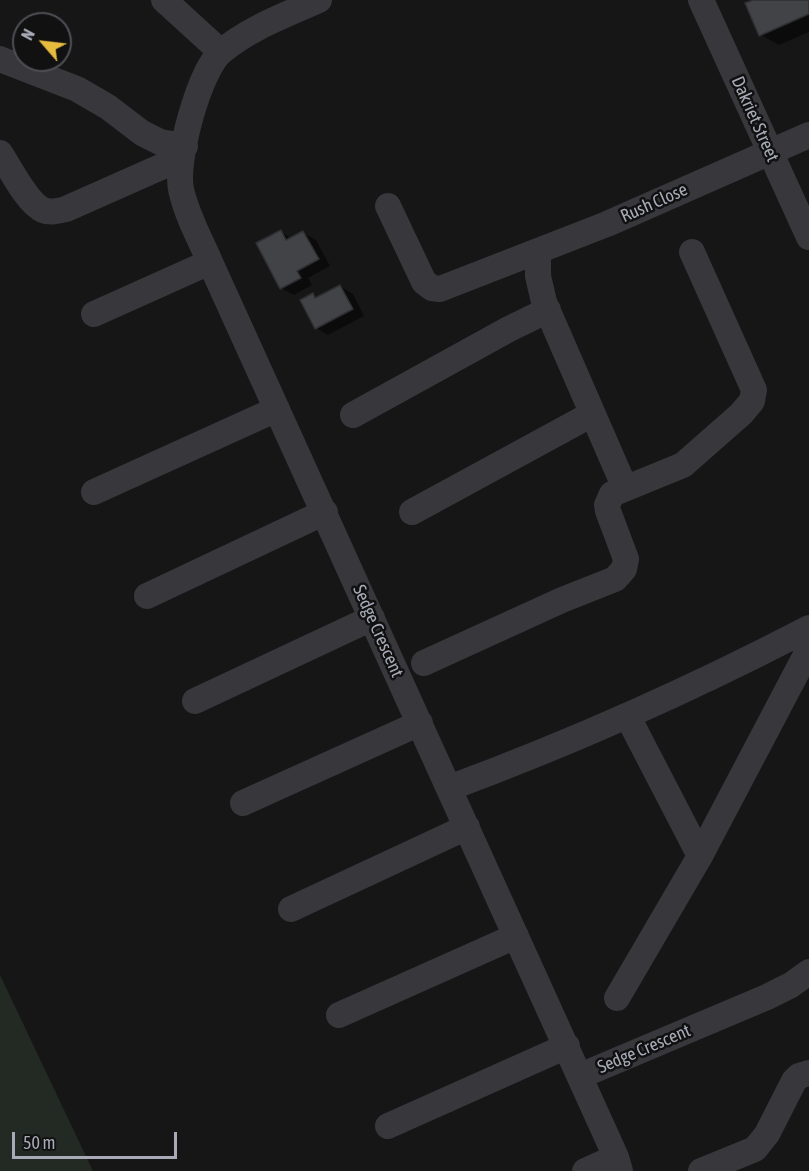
<!DOCTYPE html>
<html>
<head>
<meta charset="utf-8">
<style>
  body { margin:0 }
  #map { position:relative; width:809px; height:1171px; overflow:hidden; background:#161617; font-family:"Asap Condensed",sans-serif }
  canvas { display:block }
  .north { position:absolute; left:12px; top:12px; width:60px; height:60px; box-sizing:border-box; background:#111112; border:2px solid #4d4f54; border-radius:50%; rotate:298deg; font-size:16px; font-weight:700; line-height:24px; text-align:center; color:#a8abb7 }
  .north::after { content:''; display:block; margin:auto; width:21px; height:27px; background:#e7bc3e; clip-path:polygon(50% 0,100% 100%,50% 72%,0 100%) }
  .scale { position:absolute; left:12px; top:1132px; width:165px; height:27px; box-sizing:border-box; border:3px solid #a8abb7; border-top:0; padding-left:8px; font-size:18px; line-height:21px; white-space:nowrap; color:#a8abb7; -webkit-text-stroke:4px #111112; paint-order:stroke }
</style>
</head>
<body>
<div id="map">
<canvas width="809" height="1171"></canvas>
<div class="north">N</div>
<div class="scale">50 m</div>
</div>
<script>
const ctx = document.querySelector('canvas').getContext('2d');
ctx.lineJoin = 'round';
function paint(path, color) { ctx.fillStyle = color; ctx.fill(path, 'evenodd'); }
function strokePath(path, color, width, dash) { ctx.strokeStyle = color; ctx.lineWidth = width; ctx.lineCap = dash ? 'butt' : 'round'; ctx.setLineDash(dash || []); ctx.stroke(path); }
function write(font, color, halo, rows, align = 'center') {
  ctx.font = font + ' "Asap Condensed",sans-serif'; ctx.lineWidth = 5; ctx.setLineDash([]); ctx.textBaseline = 'middle'; ctx.strokeStyle = halo; ctx.fillStyle = color; for (const [text, x, y, turn = 0] of rows) {
    ctx.save(); ctx.translate(x, y); ctx.rotate((+turn || 0) * Math.PI / 180); ctx.textAlign = isNaN(turn) ? turn : align; if (halo) ctx.strokeText(text, 0, 0); ctx.fillText(text, 0, 0); ctx.restore();
  }
}
const green = new Path2D(`
  M 0,975 L 93,1171 L 0,1171 Z`);
const shadow = new Path2D(`
  M 756,0 L 809,0 L 809,32 L 779,45 L 761,35 Z
  M 281,232 L 292,239 L 303,233 L 316,240 L 330,266 L 308,278 L 312,285 L 294,295 L 281,288 Z
  M 340,286 L 353,294 L 364,316 L 328,335 L 316,328 L 313,295 L 318,298 Z`);
const building = new Path2D(`
  M 753,0 L 809,0 L 809,14 L 759,36 L 745,3 Z
  M 281,230 L 286,240 L 303,231 L 319,259 L 297,271 L 301,278 L 280,289 L 256,243 Z
  M 340,285 L 353,309 L 315,329 L 300,300 L 313,293 L 315,298 Z`);
const minor = new Path2D(`
  M 164,0 L 221,52
  M 319,0 C 286,15 249,28 221,52 C 199,71 175,161 181,189 C 186,214 200,239 210,262 L 616,1157 L 620,1171
  M 701,0 L 809,237
  M 0,59 L 77,89 L 108,107 L 142,133 L 160,142 L 185,146
  M 0,153 C 10,168 27,203 43,210 C 50,213 58,211 66,209 L 181,158
  M 388,206 L 424,282 L 432,288 L 440,289 L 607,224 L 809,135
  M 538,252 L 538,276 L 544,302 L 625,488
  M 94,314 L 210,262
  M 353,415 L 509,329 L 548,310
  M 94,492 L 277,409
  M 412,512 L 592,414
  M 147,596 L 325,512
  M 424,663 L 562,600 L 615,579 L 624,569 L 626,559 L 608,511 L 607,505 L 612,494 L 683,465 L 741,414 L 752,401 L 754,390 L 692,252
  M 195,701 L 372,618
  M 628,717 L 700,856
  M 449,788 C 573,742 692,689 809,628
  M 243,803 L 420,723
  M 291,909 L 467,827
  M 617,998 L 700,856 L 809,649
  M 339,1015 L 516,936
  M 580,1076 L 767,997 L 791,985 L 809,972
  M 388,1126 L 567,1046
  M 585,1171 L 616,1157
  M 701,1171 L 755,1149 L 767,1134 L 794,1081 L 799,1076 L 809,1073`);
const streetNames = [
  ["Dakriet Street",755,119,66],
  ["Rush Close",654,203,-24],
  ["Sedge Crescent",378,631,66],
  ["Sedge Crescent",644,1049,-23]
];
paint(green, '#222a23');
paint(shadow, '#0007');
paint(building, '#424347');
strokePath(building, '#303033', 1.5);
strokePath(minor, '#37373c', 26);
write('18px', '#a8abb7', '#111112', streetNames);
</script>
</body>
</html>
